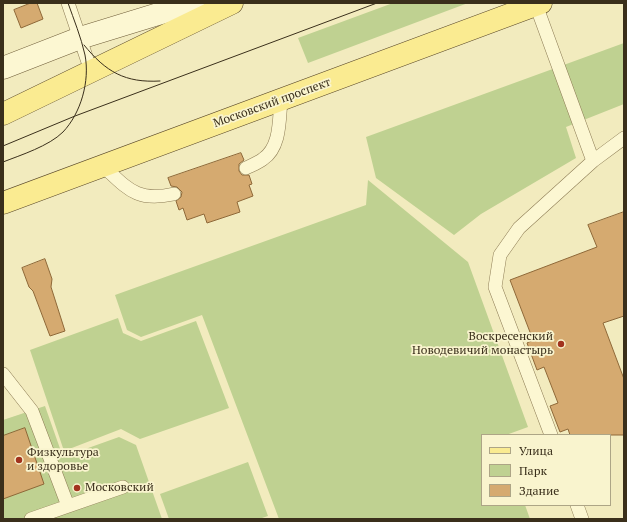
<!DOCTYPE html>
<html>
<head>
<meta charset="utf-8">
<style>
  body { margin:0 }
  #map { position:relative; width:627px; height:522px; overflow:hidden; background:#f2ebbe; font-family:"PT Serif",serif }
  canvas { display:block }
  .frame { position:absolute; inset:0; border:4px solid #3a2f1b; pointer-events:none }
  .legend { position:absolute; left:481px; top:434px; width:130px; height:72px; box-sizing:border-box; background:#f9f4ce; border:1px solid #ada586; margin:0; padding:5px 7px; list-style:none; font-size:12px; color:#3a2f1b }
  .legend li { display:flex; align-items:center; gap:8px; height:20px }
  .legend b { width:20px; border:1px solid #ada586 }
</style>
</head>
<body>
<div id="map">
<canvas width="627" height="522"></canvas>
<div class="frame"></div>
<ul class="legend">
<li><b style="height:5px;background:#faeb91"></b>Улица</li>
<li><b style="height:11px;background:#bfd191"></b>Парк</li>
<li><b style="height:11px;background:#d5aa70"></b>Здание</li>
</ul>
</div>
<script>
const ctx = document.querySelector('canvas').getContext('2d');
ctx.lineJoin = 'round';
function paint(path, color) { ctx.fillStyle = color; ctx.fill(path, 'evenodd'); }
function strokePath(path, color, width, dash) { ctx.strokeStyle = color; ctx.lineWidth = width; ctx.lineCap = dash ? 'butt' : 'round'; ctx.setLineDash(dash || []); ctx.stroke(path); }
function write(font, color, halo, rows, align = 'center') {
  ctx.font = font + ' "PT Serif",serif'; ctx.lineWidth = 3.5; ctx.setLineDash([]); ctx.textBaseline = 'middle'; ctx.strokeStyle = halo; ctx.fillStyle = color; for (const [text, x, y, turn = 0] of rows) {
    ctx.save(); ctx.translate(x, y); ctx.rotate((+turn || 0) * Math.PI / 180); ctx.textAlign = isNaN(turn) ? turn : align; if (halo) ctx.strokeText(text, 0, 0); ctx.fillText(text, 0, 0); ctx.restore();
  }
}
const green = new Path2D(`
  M 393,3 L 468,3 L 308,63 L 298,38 Z
  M 624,43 L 624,104 L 566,127 L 576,158 L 481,214 L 454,235 L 376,178 L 366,137 Z
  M 368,180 L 468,262 L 528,427 L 506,435 L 482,435 L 482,505 L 525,505 L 530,519 L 279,519 L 202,315 L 141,337 L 127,330 L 115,295 L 366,205 Z
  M 118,318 L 123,333 L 141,341 L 196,321 L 229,408 L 140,439 L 121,429 L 64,451 L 30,350 Z
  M 45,406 L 63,457 L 119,437 L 136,445 L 162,519 L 3,519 L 3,420 Z
  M 248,462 L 268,516 L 259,519 L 169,519 L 160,494 Z`);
const building = new Path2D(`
  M 31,3 L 37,3 L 43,19 L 21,28 L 14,10 Z
  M 241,153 L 244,160 L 239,164 L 239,171 L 242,175 L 249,175 L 252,184 L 249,185 L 253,196 L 237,202 L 240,212 L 207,223 L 204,214 L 187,220 L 183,208 L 179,210 L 176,201 L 181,197 L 182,192 L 177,187 L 171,186 L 168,178 Z
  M 624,212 L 624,316 L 603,323 L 624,379 L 624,435 L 570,435 L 568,429 L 560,432 L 550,406 L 558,403 L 544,367 L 537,370 L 527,343 L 533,340 L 510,280 L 597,247 L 588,225 Z
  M 45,259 L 52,279 L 51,287 L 65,331 L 50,336 L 33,291 L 29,287 L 22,268 Z
  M 25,428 L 44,484 L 3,499 L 3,436 Z`);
const lane = new Path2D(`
  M 68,3 L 91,71
  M 536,5 L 593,161
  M 103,166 C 129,190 137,202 174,194
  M 246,168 C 252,165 258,163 263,159 C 281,147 279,119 281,100
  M 3,374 L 32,411 L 68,506
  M 551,435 L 495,287 L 500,255 L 519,228 L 593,161 L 624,138
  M 577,505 L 582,519
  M 31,519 L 123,487`);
const secondary = new Path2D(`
  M 3,68 L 80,38 L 194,3`);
const primary = new Path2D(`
  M 3,114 L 232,3
  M 3,203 L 541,3`);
const tram = new Path2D(`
  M 84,45 C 106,72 125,83 160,81
  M 3,146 L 75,116 L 377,3
  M 3,162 C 21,155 49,146 63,132 C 81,113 90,81 85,55 C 81,37 74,20 68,3`);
const markers = [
  [561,344,4,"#a2331e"],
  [19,460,4,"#a2331e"],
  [77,488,4,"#a2331e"]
];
const streetNames = [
  ["Московский проспект",272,103,-20]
];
const poiNames = [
  ["Воскресенский",553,337,"right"],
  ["Новодевичий монастырь",553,351,"right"],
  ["Физкультура",27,453],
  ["и здоровье",27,467],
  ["Московский",85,488]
];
paint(green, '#bfd191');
paint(building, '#d5aa70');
strokePath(building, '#8e6838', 1);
strokePath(lane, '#8d7c55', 14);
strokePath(secondary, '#6e5c38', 23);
strokePath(primary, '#5a482a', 23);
strokePath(lane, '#fcf7d2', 13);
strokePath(secondary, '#fcf7d2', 22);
strokePath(primary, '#faeb91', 22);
strokePath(tram, '#3a2f1b', 1);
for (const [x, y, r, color] of markers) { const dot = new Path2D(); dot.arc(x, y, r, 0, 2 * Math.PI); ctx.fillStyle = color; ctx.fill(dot); strokePath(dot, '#f9f4ce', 1.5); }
write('12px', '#3a2f1b', '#f9f4ce', streetNames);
write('12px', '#3a2f1b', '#f9f4ce', poiNames, 'left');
</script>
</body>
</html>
